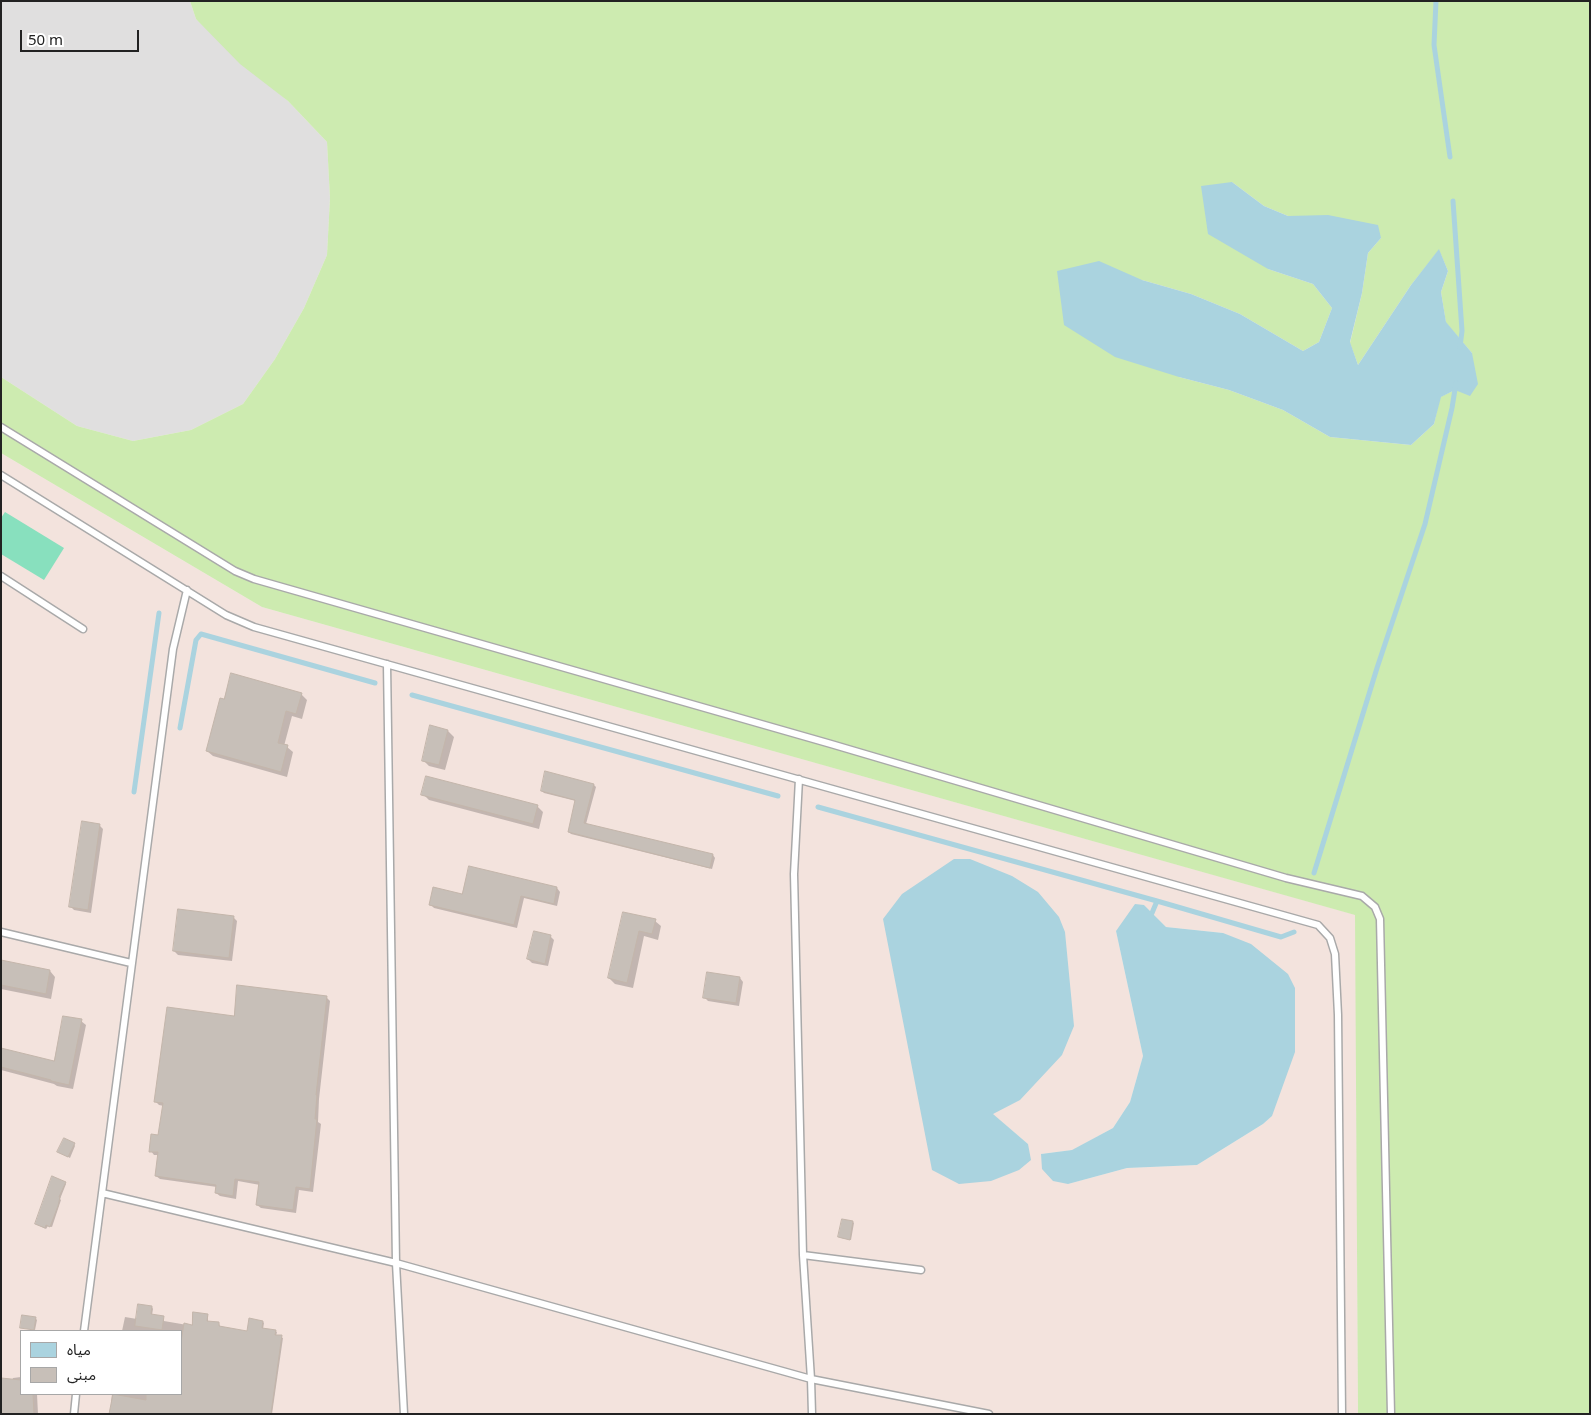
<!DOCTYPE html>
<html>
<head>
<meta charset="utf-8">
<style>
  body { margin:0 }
  #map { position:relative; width:1591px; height:1415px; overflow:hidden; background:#f2efe9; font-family:"Noto Sans","Noto Sans Arabic",sans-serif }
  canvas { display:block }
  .frame { position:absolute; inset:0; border:2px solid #222; pointer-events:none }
  .legend { position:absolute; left:20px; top:1330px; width:162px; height:65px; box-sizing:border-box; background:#fff; border:1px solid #a7a7a7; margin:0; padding:6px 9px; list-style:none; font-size:15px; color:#222 }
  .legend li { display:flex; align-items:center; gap:10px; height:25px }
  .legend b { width:25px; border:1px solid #a7a7a7 }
  .scale { position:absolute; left:20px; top:30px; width:119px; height:22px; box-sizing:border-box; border:2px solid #222; border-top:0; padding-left:6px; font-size:15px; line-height:18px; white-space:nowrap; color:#222; -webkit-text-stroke:4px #fff; paint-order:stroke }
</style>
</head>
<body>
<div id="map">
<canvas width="1591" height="1415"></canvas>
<div class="frame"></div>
<ul class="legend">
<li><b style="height:14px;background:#aad3df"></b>مياه</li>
<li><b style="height:14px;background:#c7bfb8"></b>مبنى</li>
</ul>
<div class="scale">50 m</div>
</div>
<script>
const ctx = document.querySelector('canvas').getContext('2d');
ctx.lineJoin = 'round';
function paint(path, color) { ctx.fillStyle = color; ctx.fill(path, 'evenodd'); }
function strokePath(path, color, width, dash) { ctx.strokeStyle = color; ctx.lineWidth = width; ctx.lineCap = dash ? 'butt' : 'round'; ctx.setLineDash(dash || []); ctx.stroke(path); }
const residential = new Path2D(`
  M 1,1 L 190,1 L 196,19 L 288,101 L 327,142 L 330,198 L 327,255 L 304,308 L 275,359 L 243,404 L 191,430 L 133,441 L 77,426 L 1,377 Z`);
const military = new Path2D(`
  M 1,453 L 262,607 L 1356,915 L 1358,1414 L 1,1414 ZM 1144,905 L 1166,927 L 1223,933 L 1272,1116 L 1263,1124 L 1197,1165 L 1127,1168 L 1068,1184 L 1041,1154 L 1073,1150 L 1113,1128 L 1130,1102 L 1143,1056 L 1116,931 ZM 992,1114 L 1028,1144 L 932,1170 ZM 21,1331 L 181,1331 L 181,1394 L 21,1394 Z`);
const grass = new Path2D(`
  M 190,1 L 1590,1 L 1590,1414 L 1358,1414 L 1355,915 L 262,607 L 1,453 L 1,377 L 77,426 L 133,441 L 191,430 L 243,404 L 275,359 L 304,308 L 327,255 L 330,198 L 327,142 L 288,101 L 240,64 L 196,19 ZM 1232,182 L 1264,206 L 1288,216 L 1381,238 L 1368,253 L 1362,293 L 1350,343 L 1358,365 L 1411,285 L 1439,250 L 1448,271 L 1441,292 L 1446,323 L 1472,353 L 1455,390 L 1440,397 L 1434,424 L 1411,445 L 1330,437 L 1283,410 L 1229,390 L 1179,377 L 1142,280 L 1191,294 L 1240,314 L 1303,351 L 1319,342 L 1332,308 L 1313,284 L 1268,269 Z`);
const pitch = new Path2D(`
  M 5,512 L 64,548 L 44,580 L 1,554 L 1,518 Z`);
const water = new Path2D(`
  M 1232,182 L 1264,206 L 1288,216 L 1328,215 L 1378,225 L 1381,238 L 1368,253 L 1362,293 L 1350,342 L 1358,365 L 1411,285 L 1439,249 L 1448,271 L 1441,292 L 1446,322 L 1472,353 L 1478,384 L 1470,396 L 1455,390 L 1441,397 L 1434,424 L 1411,445 L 1330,437 L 1283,410 L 1229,390 L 1179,377 L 1115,357 L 1064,325 L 1057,271 L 1099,261 L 1142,280 L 1191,294 L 1240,314 L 1303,351 L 1319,342 L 1332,308 L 1313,284 L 1268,269 L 1208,234 L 1201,186 Z
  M 954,859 L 970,859 L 1012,876 L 1038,892 L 1059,917 L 1065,932 L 1074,1026 L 1062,1055 L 1020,1100 L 993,1114 L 1028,1144 L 1031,1160 L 1019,1170 L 991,1181 L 959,1184 L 932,1170 L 883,919 L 902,894 Z
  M 1135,904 L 1144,905 L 1166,927 L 1223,933 L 1251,944 L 1288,974 L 1295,988 L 1295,1052 L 1272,1116 L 1263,1124 L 1197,1165 L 1127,1168 L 1068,1184 L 1053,1181 L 1042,1169 L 1041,1154 L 1072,1150 L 1113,1128 L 1130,1102 L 1143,1056 L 1116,931 Z`);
const shadow = new Path2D(`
  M 301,694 L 307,700 L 302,719 L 292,716 L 284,746 L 287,747 L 293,752 L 287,777 L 213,756 L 207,751 Z
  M 448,731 L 454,737 L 445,770 L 429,766 L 423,760 Z
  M 546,773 L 594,785 L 596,787 L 586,824 L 713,855 L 715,858 L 712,869 L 571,834 L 569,832 L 576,801 L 544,793 L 542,791 Z
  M 423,794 L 537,806 L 543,812 L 539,829 L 429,800 Z
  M 99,825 L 103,829 L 91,913 L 74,910 L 70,906 Z
  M 557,888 L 560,892 L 557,906 L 524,898 L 517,928 L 434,908 L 430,904 L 463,895 Z
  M 624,913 L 655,921 L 661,926 L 658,940 L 644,936 L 633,988 L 615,984 L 609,978 Z
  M 233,917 L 237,921 L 232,961 L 178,955 L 174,951 Z
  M 550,936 L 554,940 L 548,966 L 532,963 L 528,959 Z
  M 1,962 L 50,971 L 55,977 L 51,999 L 1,989 Z
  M 740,978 L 743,982 L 739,1006 L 708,1001 L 704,997 Z
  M 326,997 L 330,1001 L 319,1099 L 318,1122 L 321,1124 L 313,1192 L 299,1190 L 296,1213 L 261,1208 L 257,1205 L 260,1185 L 238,1181 L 236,1199 L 220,1196 L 216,1193 L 217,1187 L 160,1179 L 156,1176 L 159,1155 L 154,1155 L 151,1151 L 160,1137 L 164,1106 L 159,1105 L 155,1101 L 235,1017 Z
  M 81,1021 L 86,1025 L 73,1089 L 57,1086 L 54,1084 L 1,1070 L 1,1049 L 55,1063 Z
  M 74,1144 L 75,1146 L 70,1158 L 59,1152 Z
  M 65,1183 L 66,1184 L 60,1199 L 61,1200 L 52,1227 L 48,1226 L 46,1229 L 36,1224 Z
  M 853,1222 L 854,1223 L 851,1240 L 841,1238 L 839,1237 Z
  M 152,1307 L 153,1309 L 152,1315 L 163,1317 L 164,1321 L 193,1326 L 207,1315 L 208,1316 L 208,1322 L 219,1323 L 220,1327 L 248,1332 L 263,1322 L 264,1323 L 263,1329 L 275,1331 L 277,1332 L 276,1336 L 283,1338 L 272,1414 L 110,1414 L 112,1404 L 111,1402 L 112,1394 L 181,1394 L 181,1331 L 122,1331 L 125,1317 L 137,1319 Z
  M 35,1318 L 37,1320 L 35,1330 L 22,1327 Z
  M 21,1377 L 21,1394 L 37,1394 L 38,1414 L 1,1414 L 13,1378 Z`);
const stream = new Path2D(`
  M 1436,1 L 1434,45 L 1450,157
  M 1453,201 L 1462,331 L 1460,347
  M 412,695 L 778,796
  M 180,728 L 196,640 L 201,634 L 375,683
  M 134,792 L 159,613
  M 818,807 L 1157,901 L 1281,937 L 1294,932
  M 1314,873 L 1377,668 L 1425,524 L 1452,408 L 1456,383
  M 1152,913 L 1157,901`);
const building = new Path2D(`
  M 231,673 L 302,693 L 296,714 L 286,711 L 278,743 L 288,745 L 281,772 L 206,751 L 220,698 L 224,699 Z
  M 430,725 L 448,730 L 439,765 L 422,761 Z
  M 545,771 L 594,784 L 584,823 L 713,854 L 710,868 L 568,832 L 575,800 L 541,791 Z
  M 426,776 L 538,805 L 533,824 L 421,795 Z
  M 82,821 L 100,824 L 88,910 L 69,907 Z
  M 469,866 L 557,887 L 554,904 L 521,896 L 514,925 L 429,905 L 433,887 L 462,894 Z
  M 178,909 L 234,916 L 229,958 L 173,951 Z
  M 623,912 L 656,919 L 652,934 L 639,931 L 627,983 L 608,978 Z
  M 534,931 L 551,935 L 545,964 L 527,959 Z
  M 1,960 L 50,970 L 46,994 L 1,985 Z
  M 707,972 L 740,977 L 736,1003 L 703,998 Z
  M 237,985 L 327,996 L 316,1095 L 317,1095 L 315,1119 L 317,1119 L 310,1189 L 296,1187 L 293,1210 L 256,1205 L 259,1182 L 235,1179 L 233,1196 L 215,1193 L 216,1185 L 155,1176 L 158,1152 L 149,1152 L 151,1134 L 158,1135 L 163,1103 L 154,1102 L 167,1007 L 234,1016 Z
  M 63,1016 L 82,1019 L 69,1085 L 51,1081 L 51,1080 L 1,1067 L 1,1048 L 54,1061 Z
  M 64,1138 L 75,1143 L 68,1157 L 57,1152 Z
  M 52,1176 L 66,1182 L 59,1197 L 60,1197 L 58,1206 L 50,1227 L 46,1225 L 45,1228 L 35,1224 Z
  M 842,1219 L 853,1221 L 850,1240 L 838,1237 Z
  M 138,1304 L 152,1306 L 151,1314 L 164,1316 L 162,1330 L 135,1326 Z
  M 193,1312 L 208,1314 L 207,1321 L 219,1322 L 219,1326 L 247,1331 L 249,1318 L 263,1321 L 262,1328 L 276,1330 L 275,1335 L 282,1335 L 271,1414 L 109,1414 L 113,1394 L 146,1400 L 146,1394 L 181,1394 L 181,1342 L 184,1323 L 192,1325 Z
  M 22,1315 L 36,1317 L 34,1330 L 20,1328 Z
  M 1,1378 L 21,1380 L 21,1394 L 33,1394 L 34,1414 L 1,1414 Z`);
const lane = new Path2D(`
  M 1,427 L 235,571 L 254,579 L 831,744 L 1286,878 L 1362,896 L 1375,907 L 1380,919 L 1391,1414
  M 1,475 L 226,615 L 254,627 L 1318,925 L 1330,938 L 1335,954 L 1338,1015 L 1342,1414
  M 1,576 L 83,629
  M 387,664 L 396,1263 L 404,1414
  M 799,779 L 794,874 L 803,1255 L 811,1379 L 812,1414
  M 1,932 L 131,963
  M 102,1193 L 173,649 L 187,590
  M 803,1255 L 921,1270
  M 84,1331 L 102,1193 L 396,1263 L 811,1379 L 989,1414
  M 74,1414 L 76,1394`);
paint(residential, '#e0dfdf');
paint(military, '#f3e3dd');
paint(grass, '#cdebb0');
paint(pitch, '#88e0be');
paint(water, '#aad3df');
paint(shadow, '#0003');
strokePath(stream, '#aad3df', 5);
paint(building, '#c7bfb8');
strokePath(building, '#c4b6ab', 1);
strokePath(lane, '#a9a9a9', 9);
strokePath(lane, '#fff', 6);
</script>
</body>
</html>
